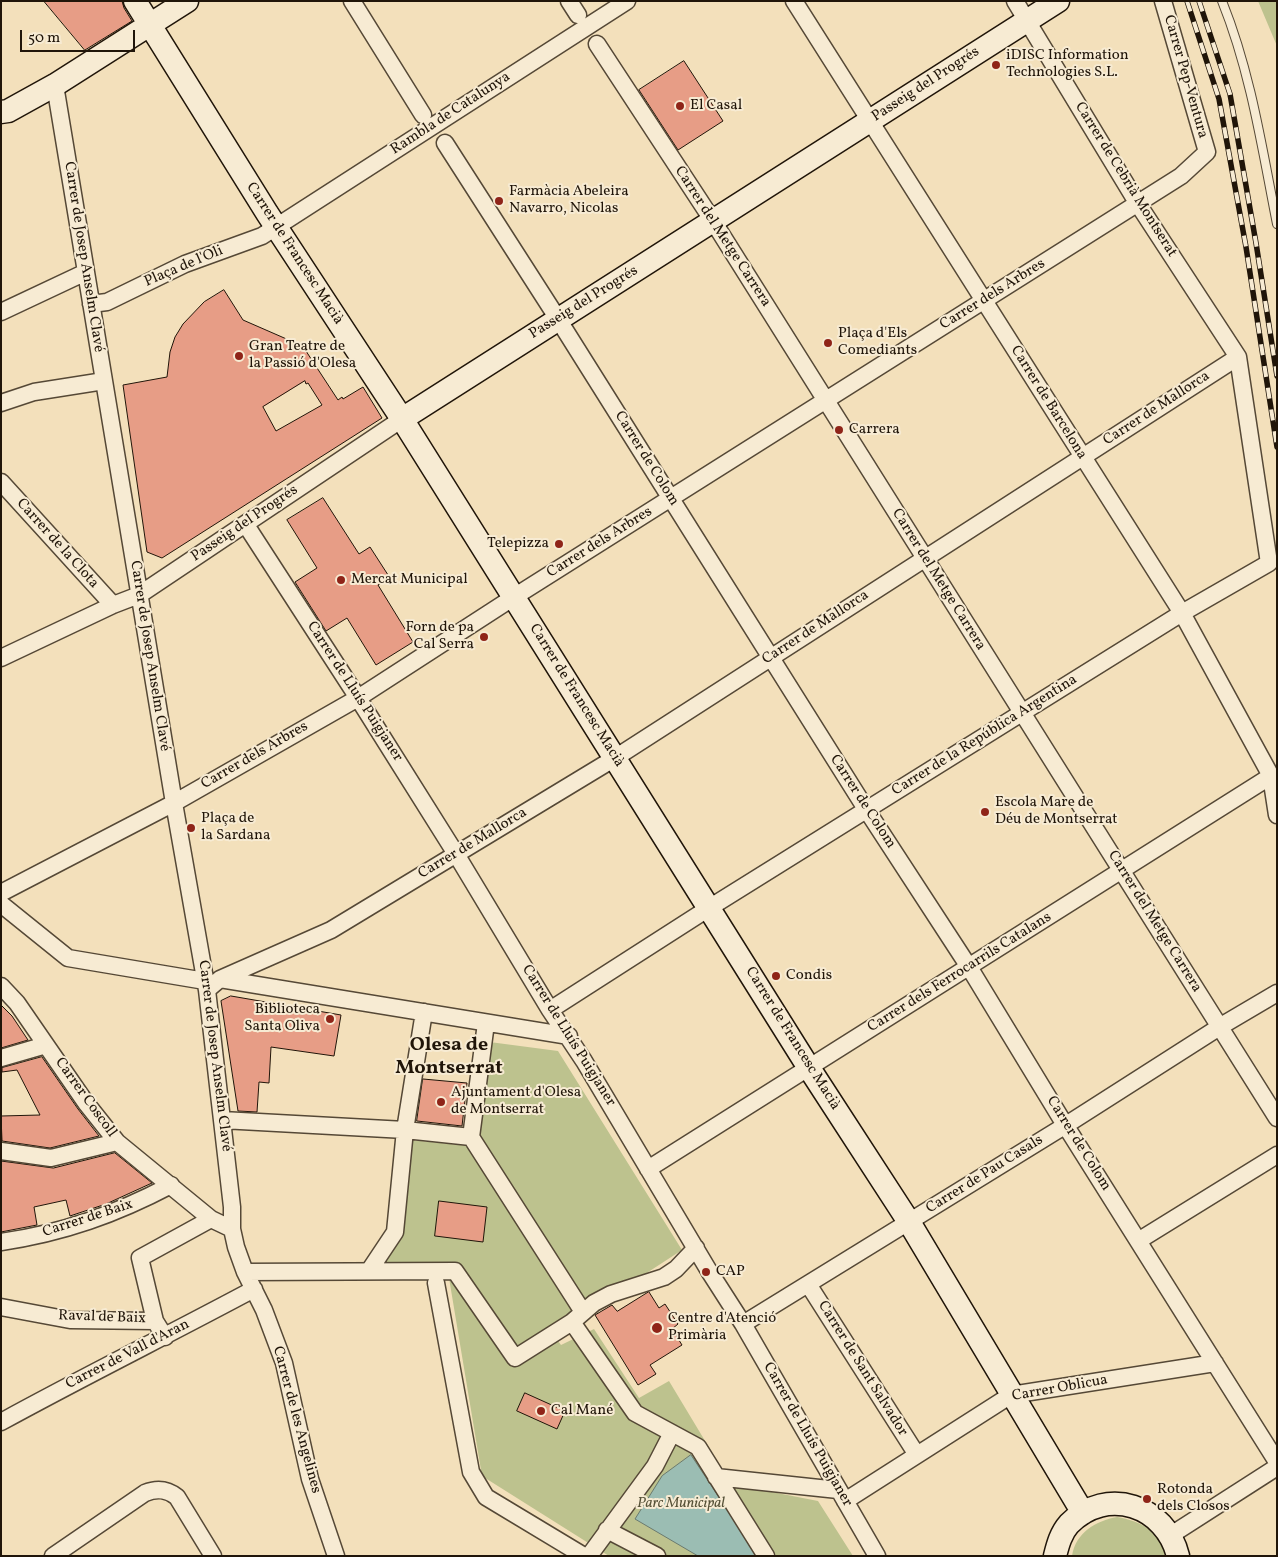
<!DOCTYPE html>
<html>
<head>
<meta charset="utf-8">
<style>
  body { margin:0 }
  #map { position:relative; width:1278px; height:1557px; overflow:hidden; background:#f3e0bb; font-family:Vollkorn,serif }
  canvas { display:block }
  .frame { position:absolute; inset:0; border:2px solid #201509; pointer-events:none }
  .scale { position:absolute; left:20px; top:30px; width:115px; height:22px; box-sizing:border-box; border:2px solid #201509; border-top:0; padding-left:6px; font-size:15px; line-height:18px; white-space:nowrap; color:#201509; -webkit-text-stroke:4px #f7ebd3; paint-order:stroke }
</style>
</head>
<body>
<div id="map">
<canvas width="1278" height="1557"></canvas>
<div class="frame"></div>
<div class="scale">50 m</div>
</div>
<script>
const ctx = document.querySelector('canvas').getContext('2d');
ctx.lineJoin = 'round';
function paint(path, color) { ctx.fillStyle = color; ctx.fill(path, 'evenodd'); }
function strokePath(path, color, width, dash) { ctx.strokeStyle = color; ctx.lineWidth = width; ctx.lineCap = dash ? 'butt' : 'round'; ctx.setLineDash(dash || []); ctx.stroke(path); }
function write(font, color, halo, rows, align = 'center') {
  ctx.font = font + ' Vollkorn,serif'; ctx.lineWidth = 4; ctx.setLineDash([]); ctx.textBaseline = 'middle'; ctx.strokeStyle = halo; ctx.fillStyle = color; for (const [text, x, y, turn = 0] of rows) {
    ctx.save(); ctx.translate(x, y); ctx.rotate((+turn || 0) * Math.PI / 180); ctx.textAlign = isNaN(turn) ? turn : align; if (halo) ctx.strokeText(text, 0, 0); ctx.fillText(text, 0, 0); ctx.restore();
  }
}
const green = new Path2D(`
  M 1258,1 L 1277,1 L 1277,46 Z
  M 482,1041 L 558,1051 L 682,1250 L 553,1334 L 561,1345 L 594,1329 L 639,1398 L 669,1381 L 731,1484 L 818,1501 L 853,1556 L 609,1556 L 482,1476 L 449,1278 L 371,1277 L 394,1237 L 410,1140 L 470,1146 Z
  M 1117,1517 C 1140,1521 1161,1531 1165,1556 L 1072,1556 C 1076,1532 1096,1521 1117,1517 Z`);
const water = new Path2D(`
  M 691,1455 L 758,1556 L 698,1556 L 635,1519 L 662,1476 Z`);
const building = new Path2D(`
  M 44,1 L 122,1 L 124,8 L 132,21 L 85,50 Z
  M 684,61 L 723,121 L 678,150 L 639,90 Z
  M 224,290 L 243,320 L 298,344 L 304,348 L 338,400 L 342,397 L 343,399 L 363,387 L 382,418 L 162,558 L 147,552 L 123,385 L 167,377 L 170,352 L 175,337 L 183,324 L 204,302 ZM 305,381 L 306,384 L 308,383 L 322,405 L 276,431 L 263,407 Z
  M 323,498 L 359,554 L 370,547 L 390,578 L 378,585 L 413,642 L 376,665 L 347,618 L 326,631 L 295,582 L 317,568 L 287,520 Z
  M 231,996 L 341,1015 L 334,1056 L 271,1047 L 269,1083 L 259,1082 L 257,1112 L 238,1111 L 221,1001 Z
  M 1,1005 L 12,1016 L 28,1040 L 1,1048 Z
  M 42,1057 L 78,1109 L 99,1136 L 50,1148 L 2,1141 L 1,1116 L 40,1115 L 17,1070 L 2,1072 L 2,1068 Z
  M 423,1079 L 467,1083 L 462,1126 L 417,1121 Z
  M 115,1153 L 152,1183 L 106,1204 L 70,1216 L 66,1200 L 34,1207 L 37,1225 L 1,1232 L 1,1161 L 53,1168 Z
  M 439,1201 L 487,1207 L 483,1242 L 435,1236 Z
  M 649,1292 L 659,1308 L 665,1304 L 678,1324 L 672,1329 L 682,1345 L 650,1365 L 656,1374 L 638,1385 L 595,1315 L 612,1305 L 617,1311 Z
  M 525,1393 L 565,1411 L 557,1429 L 517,1411 Z`);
const lane = new Path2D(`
  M 1222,1 C 1251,73 1262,148 1277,224`);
const street = new Path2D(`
  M 352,1 L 423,115
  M 569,1 L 578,15
  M 794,1 L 1182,613 L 1271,776 L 1277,815
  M 597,44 L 713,221 L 1277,1118
  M 55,85 L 174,803 L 207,990 L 232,1207 L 232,1229 L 236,1247 L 245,1272 L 264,1310 L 284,1363 L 310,1479 L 336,1556
  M 445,143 L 558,319 L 866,809 L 969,967 L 1062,1120 L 1277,1462
  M 91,304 L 107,302 L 185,264 L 262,236 L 627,1
  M 1,312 L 86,272
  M 1,403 L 34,392 L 104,381
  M 1,482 L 113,605
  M 246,525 L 358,698 L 456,854 L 550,1010 L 584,1061 L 709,1271 L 743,1324 L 877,1556
  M 1,658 L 113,605 L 139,595 L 402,419
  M 1,893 L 174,803 L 358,698 L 514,597 L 1181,176 L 1207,152 L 1163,1
  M 1,904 L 68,958 L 205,981
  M 220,979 L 569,1036
  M 1,986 L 17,1003 L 86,1103 L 117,1142 L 211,1219 L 232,1229
  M 207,990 L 220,979 L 331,930 L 615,758 L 1238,357
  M 550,1010 L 709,908 L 1182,613 L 1269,563 L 1238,357 L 1138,204 L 1015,1
  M 486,1023 L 471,1137 L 583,1312
  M 1,1058 L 46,1045
  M 222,1120 L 405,1130 L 471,1137
  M 1,1151 L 51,1158 L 117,1142
  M 648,1169 L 1271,776
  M 1138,1241 L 1277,1155
  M 1,1242 C 63,1233 116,1214 171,1185
  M 369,1271 L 395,1232 L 405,1130 L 424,1012
  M 245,1272 L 455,1271 L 515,1358 L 572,1322 L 594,1303 L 611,1294 L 664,1277 L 676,1269 L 696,1248
  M 436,1283 L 471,1472 L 486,1497 L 584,1556
  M 808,1284 L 917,1455
  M 1,1307 L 70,1320 L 155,1321 L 165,1337
  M 155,1321 L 140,1258 L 211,1219
  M 572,1322 L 635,1413 L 698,1447 L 766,1556
  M 743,1324 L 1066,1125 L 1221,1026 L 1277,993
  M 1,1422 C 85,1376 170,1334 254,1289
  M 716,1477 L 838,1490
  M 845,1501 L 1011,1395 L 1215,1363
  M 607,1530 L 657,1556
  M 1171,1535 L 1277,1467
  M 53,1556 L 145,1493 C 157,1488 167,1489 177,1497 L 213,1556
  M 589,1556 L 655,1466 L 672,1433`);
const secondary = new Path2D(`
  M 135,1 L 267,213 L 402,419 L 809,1068 L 909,1222 L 1083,1513
  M 1,112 L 8,111 L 55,85 L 187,1
  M 402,419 L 1058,1
  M 1055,1556 C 1058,1544 1061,1533 1069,1524 C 1107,1485 1166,1506 1178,1556`);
const rail = new Path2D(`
  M 1187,1 L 1219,99 L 1246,247 L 1277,447
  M 1199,1 L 1230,94 L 1256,243 L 1277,376`);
const markers = [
  [996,65,5,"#8f2418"],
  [680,106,5,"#8f2418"],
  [499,201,5,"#8f2418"],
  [828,343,5,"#8f2418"],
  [239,356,5,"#8f2418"],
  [839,430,5,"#8f2418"],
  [559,544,5,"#8f2418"],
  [341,580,5,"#8f2418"],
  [484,637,5,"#8f2418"],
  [985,812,5,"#8f2418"],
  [191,828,5,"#8f2418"],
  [776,976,5,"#8f2418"],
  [330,1019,5,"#8f2418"],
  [441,1102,5,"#8f2418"],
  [706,1272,5,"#8f2418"],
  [657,1328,6,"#8f2418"],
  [541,1411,5,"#8f2418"],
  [1147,1499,5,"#8f2418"]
];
const poiNames = [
  ["iDISC Information",1006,56],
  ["Technologies S.L.",1006,73],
  ["El Casal",690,106],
  ["Farmàcia Abeleira",509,192],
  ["Navarro, Nicolas",509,209],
  ["Plaça d'Els",838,334],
  ["Comediants",838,351],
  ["Gran Teatre de",249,347],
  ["la Passió d'Olesa",249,364],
  ["Carrera",849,430],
  ["Telepizza",549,544,"right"],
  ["Mercat Municipal",351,580],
  ["Forn de pa",474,628,"right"],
  ["Cal Serra",474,645,"right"],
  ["Escola Mare de",995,803],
  ["Déu de Montserrat",995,820],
  ["Plaça de",201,819],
  ["la Sardana",201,836],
  ["Condis",786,976],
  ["Biblioteca",320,1010,"right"],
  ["Santa Oliva",320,1027,"right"],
  ["Ajuntament d'Olesa",451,1093],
  ["de Montserrat",451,1110],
  ["CAP",716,1272],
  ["Centre d'Atenció",668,1319],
  ["Primària",668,1336],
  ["Cal Mané",551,1411],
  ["Rotonda",1157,1490],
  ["dels Closos",1157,1507]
];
const streetNames = [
  ["Carrer Pep-Ventura",1185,77,74],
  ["Passeig del Progrés",926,85,-33],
  ["Rambla de Catalunya",451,114,-33],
  ["Carrer de Cebrià Montserat",1125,180,58],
  ["Carrer del Metge Carrera",722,237,57],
  ["Carrer de Francesc Macià",294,254,57],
  ["Carrer de Josep Anselm Clavé",83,257,81],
  ["Plaça de l'Oli",184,267,-23],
  ["Carrer dels Arbres",993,295,-32],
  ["Passeig del Progrés",584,303,-32],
  ["Carrer de Barcelona",1048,403,58],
  ["Carrer de Mallorca",1157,409,-33],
  ["Carrer de Colom",646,459,58],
  ["Passeig del Progrés",245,524,-34],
  ["Carrer dels Arbres",600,543,-32],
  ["Carrer de la Clota",57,544,48],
  ["Carrer del Metge Carrera",938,580,58],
  ["Carrer de Mallorca",816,628,-33],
  ["Carrer de Josep Anselm Clavé",149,656,81],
  ["Carrer de Lluís Puigjaner",354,692,57],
  ["Carrer de Francesc Macià",576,696,58],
  ["Carrer de la República Argentina",985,736,-32],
  ["Carrer dels Arbres",255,756,-30],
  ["Carrer de Colom",862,802,57],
  ["Carrer de Mallorca",473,844,-31],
  ["Carrer del Metge Carrera",1154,922,58],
  ["Carrer dels Ferrocarrils Catalans",960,973,-32],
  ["Carrer de Lluís Puigjaner",568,1036,58],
  ["Carrer de Francesc Macià",792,1039,58],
  ["Carrer de Josep Anselm Clavé",214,1056,83],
  ["Carrer Coscoll",85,1098,54],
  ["Carrer de Colom",1078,1144,58],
  ["Carrer de Pau Casals",985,1175,-32],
  ["Carrer de Baix",88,1219,-18],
  ["Raval de Baix",102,1318,2],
  ["Carrer de Vall d'Aran",128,1355,-27],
  ["Carrer de Sant Salvador",862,1369,58],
  ["Carrer Oblicua",1060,1389,-10],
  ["Carrer de les Angelines",296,1420,75],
  ["Carrer de Lluís Puigjaner",807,1435,60]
];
const parkNames = [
  ["Parc Municipal",681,1504]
];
const districtNames = [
  ["Olesa de",449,1046],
  ["Montserrat",449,1069]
];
paint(green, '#bdc28e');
paint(water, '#9bbdb3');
strokePath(water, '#6a7a6f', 1);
paint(building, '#e79d86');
strokePath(building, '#201509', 1);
strokePath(lane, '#554836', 10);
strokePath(street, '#554836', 19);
strokePath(secondary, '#201509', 25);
strokePath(lane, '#f7ebd3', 8);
strokePath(street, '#f7ebd3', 16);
strokePath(secondary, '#f7ebd3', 22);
strokePath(rail, '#201509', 5.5);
strokePath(rail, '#f7ebd3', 4, [11]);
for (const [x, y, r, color] of markers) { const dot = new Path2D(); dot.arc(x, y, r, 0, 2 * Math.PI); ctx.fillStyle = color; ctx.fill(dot); strokePath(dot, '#f7ebd3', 2); }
write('15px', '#201509', '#f7ebd3', poiNames, 'left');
write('15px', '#201509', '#f7ebd3', streetNames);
write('italic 15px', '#575238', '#f7ebd3', parkNames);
write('bold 20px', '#201509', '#f7ebd3', districtNames);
</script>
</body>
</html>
